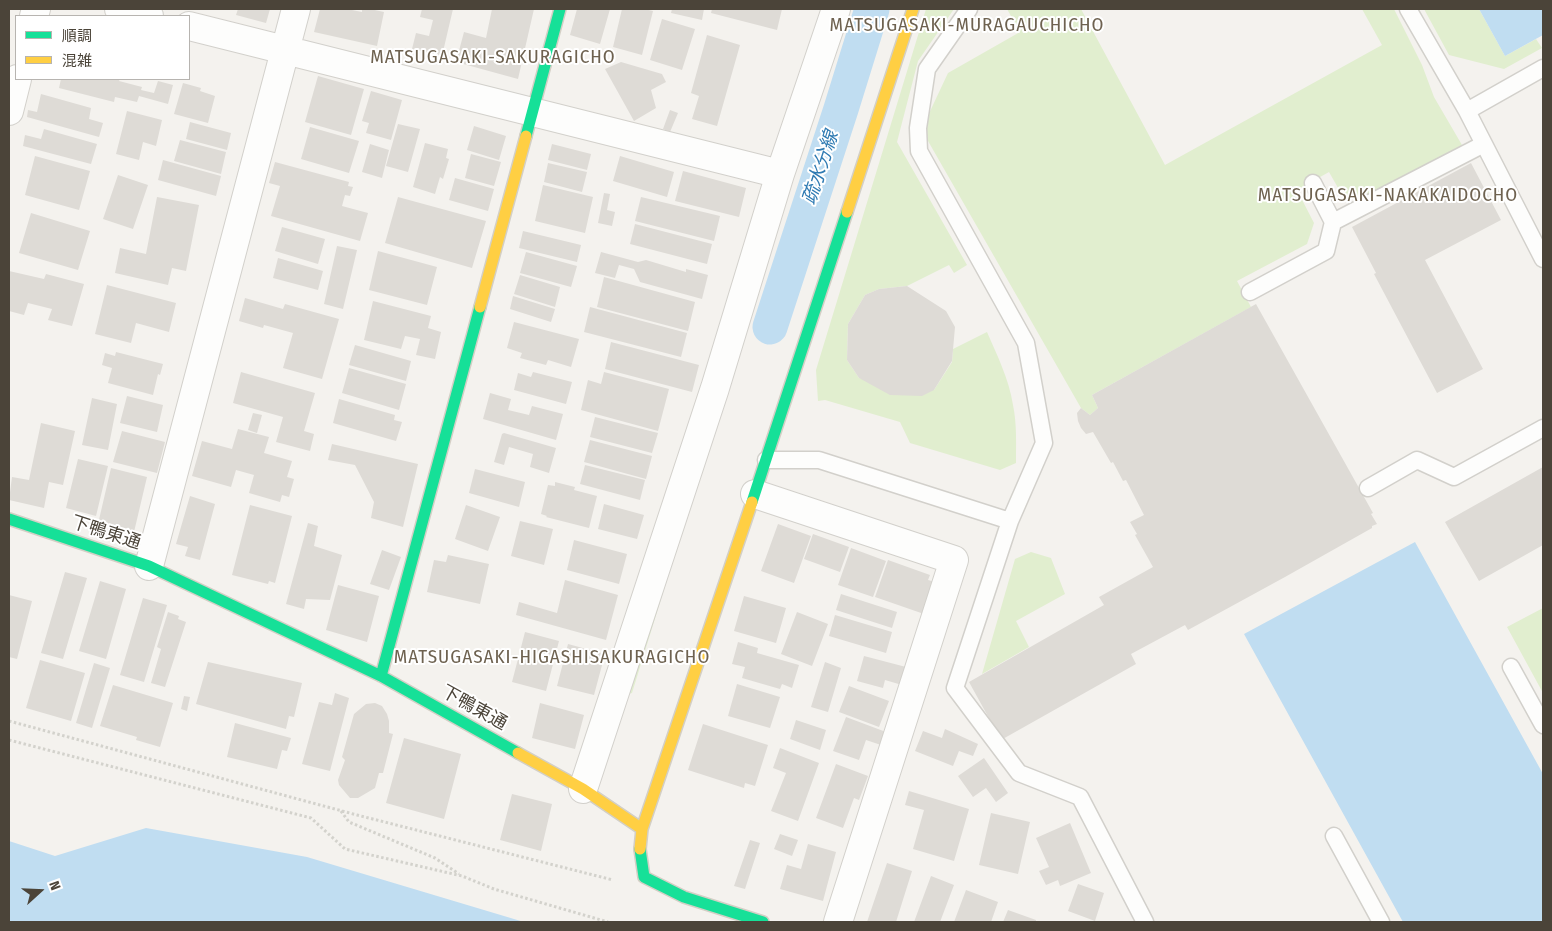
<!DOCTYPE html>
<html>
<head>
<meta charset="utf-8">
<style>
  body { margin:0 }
  #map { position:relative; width:1552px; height:931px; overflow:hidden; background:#f4f2ee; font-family:"Fira Sans Condensed","Noto Sans JP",sans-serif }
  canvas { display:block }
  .frame { position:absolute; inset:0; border:10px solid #4b4439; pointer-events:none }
  .legend { position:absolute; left:15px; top:15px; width:175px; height:65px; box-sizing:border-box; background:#fff; border:1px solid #b7b4b0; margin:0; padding:6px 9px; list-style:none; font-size:15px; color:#4b4439 }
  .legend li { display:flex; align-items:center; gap:10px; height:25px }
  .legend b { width:25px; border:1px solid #b7b4b0 }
  .north { position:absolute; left:15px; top:866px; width:50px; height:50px; -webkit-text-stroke:4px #fff; paint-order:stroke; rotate:70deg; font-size:14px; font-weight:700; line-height:20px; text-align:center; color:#4b4439 }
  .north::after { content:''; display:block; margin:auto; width:18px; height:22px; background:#4b4439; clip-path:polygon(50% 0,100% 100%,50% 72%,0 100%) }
</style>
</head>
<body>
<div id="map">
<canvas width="1552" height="931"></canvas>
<div class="frame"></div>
<ul class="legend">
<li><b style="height:6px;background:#16e098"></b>順調</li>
<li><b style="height:6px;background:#ffcf43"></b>混雑</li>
</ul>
<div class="north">N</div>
</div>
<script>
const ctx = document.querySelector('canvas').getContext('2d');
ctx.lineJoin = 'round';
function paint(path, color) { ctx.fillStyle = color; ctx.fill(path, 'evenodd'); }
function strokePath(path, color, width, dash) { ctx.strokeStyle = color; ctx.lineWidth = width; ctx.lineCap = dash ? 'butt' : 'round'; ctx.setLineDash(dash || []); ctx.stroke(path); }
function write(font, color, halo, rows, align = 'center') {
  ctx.font = font + ' "Fira Sans Condensed","Noto Sans JP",sans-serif'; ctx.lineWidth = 4; ctx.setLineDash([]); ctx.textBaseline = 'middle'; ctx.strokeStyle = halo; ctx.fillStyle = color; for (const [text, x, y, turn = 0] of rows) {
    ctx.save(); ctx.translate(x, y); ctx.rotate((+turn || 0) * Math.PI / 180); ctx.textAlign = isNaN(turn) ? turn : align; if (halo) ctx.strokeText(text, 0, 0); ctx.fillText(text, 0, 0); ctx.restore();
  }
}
const green = new Path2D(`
  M 926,9 L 954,9 L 918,61 L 897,142 L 967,265 L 954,273 L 949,265 L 907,286 L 879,289 L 865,295 L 848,324 L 847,360 L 859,378 L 934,390 L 952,362 L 953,349 L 987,332 C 997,355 1009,379 1013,405 C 1017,424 1016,444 1016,463 L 1000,470 L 910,443 L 900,422 L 825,400 L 818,401 L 816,370 Z
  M 1007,9 L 1081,9 L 1165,165 L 1382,45 L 1362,9 L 1394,9 L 1422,65 L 1434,97 L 1462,145 L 1361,199 L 1341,193 L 1329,172 L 1297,190 L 1314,223 L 1307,244 L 1237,281 L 1251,307 L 1092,395 L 1098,408 L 1090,415 L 1081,408 L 928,141 L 925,122 L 948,73 L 1020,32 Z
  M 1424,9 L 1479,9 L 1505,56 L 1536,39 L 1542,48 L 1504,69 L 1449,55 Z
  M 679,537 L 679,541 L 632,693 L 628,694 Z
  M 1031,552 L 1051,558 L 1065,594 L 1016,621 L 1029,647 L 982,674 L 1015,559 Z
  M 1543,608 L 1543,693 L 1507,627 Z`);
const water = new Path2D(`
  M 1479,9 L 1543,9 L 1543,35 L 1505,56 Z
  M 1415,542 L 1543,774 L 1543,922 L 1403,922 L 1244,634 Z
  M 146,828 L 307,857 L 524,922 L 9,922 L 9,841 L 55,856 Z`);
const canal = new Path2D(`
  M 770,327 L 841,109 L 872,9`);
const building = new Path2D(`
  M 238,9 L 270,9 L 266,23 L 236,15 Z
  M 320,9 L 347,9 L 362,12 L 362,9 L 370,9 L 384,12 L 377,46 L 314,32 Z
  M 422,9 L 453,9 L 442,56 L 412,49 L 416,33 L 429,36 L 433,20 L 420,17 Z
  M 492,9 L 534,9 L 518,79 L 456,62 L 464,32 L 486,38 Z
  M 577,9 L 610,9 L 600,44 L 570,35 Z
  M 622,9 L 644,9 L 653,11 L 642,55 L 613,47 Z
  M 672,9 L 704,9 L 702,20 L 671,13 Z
  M 712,9 L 782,9 L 777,30 L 711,13 Z
  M 662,19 L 695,29 L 682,70 L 650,60 Z
  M 707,35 L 740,45 L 717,126 L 692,119 L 699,96 L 691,93 Z
  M 621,62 L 662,74 L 666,82 L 651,90 L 656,108 L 634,121 L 605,69 Z
  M 318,76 L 364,89 L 351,135 L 305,122 Z
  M 61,79 L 120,79 L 119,81 L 142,87 L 141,90 L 154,93 L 158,81 L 173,85 L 168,104 L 139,96 L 137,102 L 115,97 L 114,102 L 59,88 Z
  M 183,83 L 201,88 L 200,91 L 215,96 L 208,123 L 174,114 Z
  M 371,91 L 402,100 L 391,140 L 366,133 L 369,123 L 362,121 Z
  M 41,94 L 91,108 L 89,119 L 103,123 L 99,137 L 27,117 L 28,110 L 37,112 Z
  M 670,110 L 678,113 L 670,132 L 663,129 Z
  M 127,111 L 162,120 L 156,146 L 143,142 L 139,160 L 116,154 Z
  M 190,122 L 231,133 L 227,150 L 186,139 Z
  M 398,124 L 420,129 L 408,172 L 386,166 Z
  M 474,126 L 506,136 L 499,160 L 467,150 Z
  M 310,127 L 359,141 L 349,173 L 301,159 Z
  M 44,129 L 97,144 L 91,164 L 23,146 L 25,135 L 41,139 Z
  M 180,140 L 226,152 L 221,174 L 174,161 Z
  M 425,143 L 448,149 L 446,158 L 449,159 L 443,179 L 440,177 L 435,194 L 413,187 Z
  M 370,144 L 389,150 L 382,178 L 362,172 Z
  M 552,144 L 591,154 L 587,170 L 548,160 Z
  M 471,154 L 501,162 L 494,186 L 465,178 Z
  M 35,156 L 90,171 L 79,210 L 25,195 Z
  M 620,156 L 674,172 L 667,197 L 613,181 Z
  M 163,160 L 221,176 L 216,196 L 158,180 Z
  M 275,162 L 349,182 L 348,186 L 353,187 L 350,196 L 345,195 L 342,206 L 368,213 L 360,241 L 271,216 L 280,186 L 269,183 Z
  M 548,163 L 587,172 L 582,192 L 544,182 Z
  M 1471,163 L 1501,220 L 1425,260 L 1483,369 L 1437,393 L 1374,274 L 1376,273 L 1352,227 Z
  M 683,171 L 746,188 L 739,217 L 675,201 Z
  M 118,175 L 148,185 L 133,229 L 103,219 Z
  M 455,178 L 494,189 L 488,211 L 449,200 Z
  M 543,185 L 593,197 L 585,233 L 535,221 Z
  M 604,193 L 610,194 L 607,210 L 615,212 L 612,226 L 598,223 Z
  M 157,197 L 199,205 L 186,271 L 172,268 L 168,285 L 115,273 L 120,248 L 146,254 Z
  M 398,197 L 486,221 L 472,268 L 385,243 Z
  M 641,197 L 720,216 L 714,241 L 635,221 Z
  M 31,213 L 90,231 L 78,270 L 19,253 Z
  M 635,224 L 712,244 L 707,264 L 630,244 Z
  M 282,227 L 325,239 L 318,264 L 275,251 Z
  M 523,231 L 581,245 L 577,262 L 519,248 Z
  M 337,246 L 357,250 L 343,309 L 324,304 Z
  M 378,251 L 437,267 L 427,305 L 369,290 Z
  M 526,252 L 577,266 L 571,287 L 520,273 Z
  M 601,252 L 638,262 L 646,260 L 686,272 L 686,269 L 708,275 L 702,299 L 640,282 L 634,269 L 619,265 L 615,278 L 595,273 Z
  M 278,258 L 323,271 L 318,290 L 273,278 Z
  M 9,271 L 44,279 L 46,274 L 84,284 L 72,326 L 48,320 L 52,309 L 28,303 L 24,315 L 9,311 Z
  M 520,275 L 560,287 L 555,307 L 514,294 Z
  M 604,277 L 695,302 L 688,331 L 597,307 Z
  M 107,285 L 176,303 L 169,332 L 136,323 L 131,343 L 95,334 Z
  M 907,286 L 946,311 L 955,327 L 952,361 L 934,390 L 922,396 L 890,395 L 859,378 L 847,360 L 848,324 L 865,295 L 879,289 Z
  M 513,296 L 555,309 L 551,322 L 510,309 Z
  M 245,298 L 283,309 L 285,304 L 339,319 L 322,379 L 283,368 L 293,333 L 264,325 L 263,328 L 239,321 Z
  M 373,301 L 431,316 L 428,328 L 441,332 L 435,359 L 416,355 L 420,339 L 405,336 L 401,349 L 364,340 Z
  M 1256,304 L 1373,513 L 1371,514 L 1377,524 L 1372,526 L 1372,528 L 1285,577 L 1188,630 L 1185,625 L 1131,654 L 1136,664 L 1001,740 L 969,682 L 1104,605 L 1099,597 L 1153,567 L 1135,535 L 1137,534 L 1130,522 L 1144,515 L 1126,480 L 1123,481 L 1113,462 L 1111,463 L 1093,432 L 1086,434 L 1081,428 L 1078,421 L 1077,413 L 1081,408 L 1090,415 L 1098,408 L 1092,395 Z
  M 590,307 L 687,333 L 681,357 L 584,332 Z
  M 514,322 L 579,339 L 571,367 L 548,360 L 546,365 L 520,358 L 522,353 L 507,348 Z
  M 611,342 L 699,365 L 692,392 L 605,369 Z
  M 355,345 L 411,361 L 406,381 L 349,365 Z
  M 116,352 L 163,364 L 160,375 L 158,374 L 153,395 L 108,383 L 112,368 L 102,365 L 105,353 L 115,356 Z
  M 349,368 L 406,384 L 399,410 L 342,393 Z
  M 241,372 L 315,393 L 304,431 L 314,434 L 310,451 L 276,442 L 283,417 L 233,403 Z
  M 533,372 L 572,382 L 566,404 L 514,390 L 518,373 L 531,377 Z
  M 604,372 L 669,389 L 658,431 L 581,410 L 588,380 L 601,384 Z
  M 490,393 L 511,399 L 508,410 L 529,415 L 532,406 L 563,414 L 556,440 L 483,419 Z
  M 127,396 L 163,405 L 157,432 L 120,423 Z
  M 92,398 L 117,404 L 108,450 L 82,445 Z
  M 339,399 L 395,415 L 394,420 L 402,422 L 396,441 L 333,423 Z
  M 253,413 L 262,415 L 257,433 L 248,430 Z
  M 595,417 L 658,433 L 652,453 L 590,437 Z
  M 41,423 L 75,431 L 63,485 L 49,482 L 44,508 L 9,500 L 12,477 L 29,480 Z
  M 238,429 L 269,437 L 264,453 L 292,461 L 287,477 L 294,479 L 289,497 L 282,495 L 280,502 L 249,493 L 254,475 L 236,470 L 231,487 L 192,476 L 202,441 L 232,449 Z
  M 122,431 L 165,442 L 157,473 L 113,462 Z
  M 504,433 L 556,448 L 549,473 L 530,467 L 533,454 L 509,447 L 504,465 L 494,462 L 502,434 Z
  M 590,440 L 652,456 L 646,479 L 584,462 Z
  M 332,444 L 418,464 L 403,527 L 371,518 L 374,502 L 355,465 L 328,460 Z
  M 78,459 L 108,466 L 96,516 L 66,508 Z
  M 585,465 L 645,480 L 640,500 L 580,484 Z
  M 1543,467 L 1543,545 L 1479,581 L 1445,522 Z
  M 111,468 L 147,477 L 134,532 L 98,524 Z
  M 475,469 L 525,482 L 519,507 L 469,493 Z
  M 555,482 L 575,487 L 574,490 L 597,496 L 589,528 L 546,517 L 547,516 L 541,514 L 548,485 L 555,486 Z
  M 190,496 L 215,504 L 200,560 L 185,556 L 188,547 L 176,544 Z
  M 604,504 L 644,515 L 637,539 L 598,529 Z
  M 250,505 L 292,516 L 275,583 L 269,581 L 268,584 L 232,575 Z
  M 466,505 L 500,517 L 488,551 L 455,539 Z
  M 520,521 L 553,529 L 544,565 L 511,556 Z
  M 308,523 L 318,526 L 314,546 L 342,555 L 330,600 L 306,599 L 304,609 L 286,604 Z
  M 778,524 L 811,536 L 794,583 L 761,571 Z
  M 813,534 L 849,547 L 840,572 L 804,559 Z
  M 574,540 L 627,554 L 619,584 L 567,570 Z
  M 851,548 L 886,561 L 873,597 L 838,585 Z
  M 382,550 L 401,557 L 389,590 L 370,584 Z
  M 448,555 L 489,564 L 480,604 L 427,592 L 434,560 L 446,562 Z
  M 888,560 L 930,575 L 928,580 L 935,582 L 924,614 L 875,597 Z
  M 65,572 L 87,578 L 63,659 L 41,653 Z
  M 565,580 L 618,595 L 606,640 L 516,615 L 519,602 L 557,613 Z
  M 100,581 L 126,589 L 106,659 L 79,651 Z
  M 338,585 L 379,596 L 367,642 L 326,630 Z
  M 841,594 L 897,612 L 892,628 L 836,610 Z
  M 9,595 L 32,601 L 17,659 L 9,657 Z
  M 744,596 L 786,608 L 776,643 L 734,631 Z
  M 143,598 L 167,605 L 144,682 L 120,675 Z
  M 168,612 L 179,616 L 178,619 L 186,622 L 165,687 L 151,683 L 161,649 L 157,647 Z
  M 797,612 L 828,624 L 812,666 L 781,654 Z
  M 835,615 L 892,632 L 886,653 L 829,636 Z
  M 525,632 L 559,641 L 546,691 L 512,682 Z
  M 738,642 L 758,648 L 757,653 L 799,665 L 792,688 L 782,684 L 780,689 L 742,678 L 745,667 L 732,664 Z
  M 568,644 L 605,654 L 594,695 L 557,686 Z
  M 864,656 L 906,667 L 902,685 L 885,680 L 883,688 L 857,681 Z
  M 40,660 L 85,673 L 71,721 L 26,708 Z
  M 208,662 L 302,683 L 294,717 L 289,716 L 286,729 L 196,704 Z
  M 825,662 L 841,668 L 828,712 L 811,707 Z
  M 94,663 L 110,668 L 92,728 L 76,723 Z
  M 737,684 L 780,697 L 770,728 L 728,716 Z
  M 113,685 L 173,703 L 160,747 L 136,740 L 137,737 L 100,726 Z
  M 849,686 L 889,701 L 879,727 L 839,712 Z
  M 335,693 L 349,698 L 330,771 L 302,764 L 319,702 L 332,705 Z
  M 184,696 L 190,697 L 187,711 L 181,709 Z
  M 375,703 L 382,706 L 387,714 L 389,721 L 389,733 L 393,734 L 383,773 L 379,773 L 375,788 L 358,798 L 350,798 L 339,785 L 338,780 L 345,760 L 342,757 L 354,714 L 366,704 Z
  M 540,703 L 584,715 L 575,749 L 532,738 Z
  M 846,717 L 886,732 L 881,745 L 866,740 L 859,760 L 833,751 Z
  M 796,720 L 826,730 L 820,750 L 790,739 Z
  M 235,723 L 291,738 L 287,751 L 282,750 L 277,769 L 227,757 Z
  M 703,724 L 768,745 L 755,786 L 745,783 L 744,788 L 688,770 Z
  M 945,729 L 978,744 L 973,756 L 959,751 L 953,766 L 915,751 L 923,731 L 942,738 Z
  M 404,738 L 461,754 L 444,819 L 386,803 Z
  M 780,748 L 819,763 L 798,821 L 771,811 L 786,773 L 773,768 Z
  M 984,758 L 1008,793 L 996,802 L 986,788 L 973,797 L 958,776 Z
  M 836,764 L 868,776 L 859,800 L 854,798 L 843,828 L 816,818 Z
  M 909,791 L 969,809 L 954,861 L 913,849 L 924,810 L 905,805 Z
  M 512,794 L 552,804 L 541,851 L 500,840 Z
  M 991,813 L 1030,822 L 1018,874 L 979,865 Z
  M 1070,823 L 1091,873 L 1060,886 L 1058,880 L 1046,885 L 1039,871 L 1049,867 L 1036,838 Z
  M 780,834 L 798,840 L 792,856 L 774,849 Z
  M 750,840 L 760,843 L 745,889 L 734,886 Z
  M 808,844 L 836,852 L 823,901 L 780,889 L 787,865 L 801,869 Z
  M 887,863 L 912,871 L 896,922 L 867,922 Z
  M 931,876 L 954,885 L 940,922 L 914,922 Z
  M 1078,884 L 1104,893 L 1095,921 L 1068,911 Z
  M 966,890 L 998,902 L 991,922 L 954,922 Z
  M 1008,910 L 1036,920 L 1036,922 L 1003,922 Z`);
const path = new Path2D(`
  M 9,721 L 357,815 L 613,880
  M 9,740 L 311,818 L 345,849 L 462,876 L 494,889 L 608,922
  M 341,811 L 349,822 L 435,858 L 459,874`);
const lane = new Path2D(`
  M 1408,9 L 1467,111 L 1543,259
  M 1467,111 L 1543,68
  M 1313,183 L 1333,222
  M 1250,292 L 1326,251 L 1333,222 L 1484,144
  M 766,460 L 819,460 L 1010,521 L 1044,443 L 1026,343 L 919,151 L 918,128 L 927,69 L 969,9
  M 1368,488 L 1417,460 L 1454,477 L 1543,428
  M 1010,521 L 955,688 L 1019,773 L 1080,797 L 1145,922
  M 1511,667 L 1543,725
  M 1334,836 L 1381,922`);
const street = new Path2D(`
  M 119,9 L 149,16
  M 34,16 L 36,9
  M 189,26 L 780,174
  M 9,111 L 17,79
  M 755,494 L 954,560 L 838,922
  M 149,566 L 296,9
  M 583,789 L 715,388 L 780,174 L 836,9`);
const fast = new Path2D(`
  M 526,136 L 560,9
  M 752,502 L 847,212
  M 9,519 L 149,566 L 381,676 L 518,753
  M 381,676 L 480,307
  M 640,849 L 644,877 L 684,897 L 763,922`);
const slow = new Path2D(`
  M 847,212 L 913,9
  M 480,307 L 526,136
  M 518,753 L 583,789 L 642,829 L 640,849
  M 642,829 L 752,502`);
const streetNames = [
  ["下鴨東通",106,533,18],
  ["下鴨東通",474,708,29]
];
const neighbourhoodNames = [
  ["MATSUGASAKI-MURAGAUCHICHO",967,26],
  ["MATSUGASAKI-SAKURAGICHO",493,58],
  ["MATSUGASAKI-NAKAKAIDOCHO",1388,196],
  ["MATSUGASAKI-HIGASHISAKURAGICHO",552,658]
];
const waterNames = [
  ["疏水分線",821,168,-72]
];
paint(green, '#e1eecf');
paint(water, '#c0ddf1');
strokePath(canal, '#c0ddf1', 35);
paint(building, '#dedbd6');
strokePath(lane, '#d2d0cb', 19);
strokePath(street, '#d2d0cb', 30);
strokePath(fast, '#d3cfc5', 14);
strokePath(slow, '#d3cfc5', 14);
strokePath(path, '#d3d2cc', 3, [2.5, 2.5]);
strokePath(lane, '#fdfdfc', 16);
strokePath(street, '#fdfdfc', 28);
strokePath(fast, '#16e098', 11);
strokePath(slow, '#ffcf43', 11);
write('18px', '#4b4439', '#fff', streetNames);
ctx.letterSpacing = '1px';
write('19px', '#6e6250', '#fff', neighbourhoodNames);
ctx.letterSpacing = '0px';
write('italic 19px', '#2e7ab2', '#fff', waterNames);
</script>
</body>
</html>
